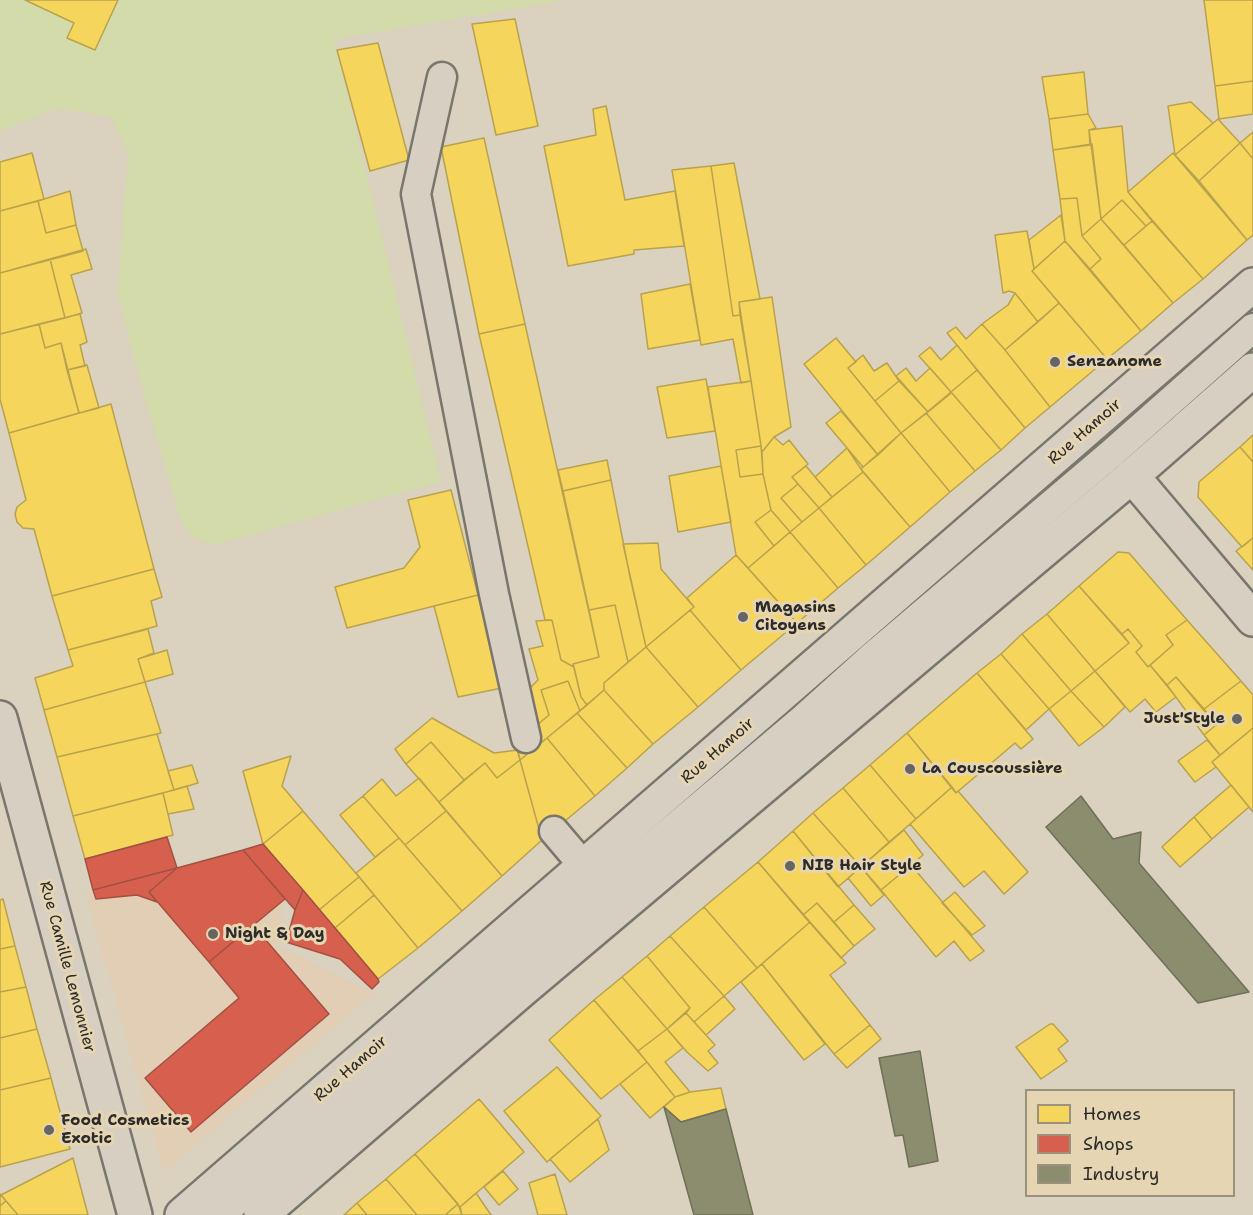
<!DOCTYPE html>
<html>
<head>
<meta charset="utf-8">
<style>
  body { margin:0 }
  #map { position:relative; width:1253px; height:1215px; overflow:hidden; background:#dad1be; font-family:"Shantell Sans",sans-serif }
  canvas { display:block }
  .legend { position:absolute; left:1025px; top:1089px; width:210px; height:108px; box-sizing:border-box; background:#e6d5b2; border:2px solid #9b917c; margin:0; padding:8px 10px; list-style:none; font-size:18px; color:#2b2b2b }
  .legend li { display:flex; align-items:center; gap:12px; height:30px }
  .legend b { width:30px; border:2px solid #9b917c }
</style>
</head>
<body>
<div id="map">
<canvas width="1253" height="1215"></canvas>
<ul class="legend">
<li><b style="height:16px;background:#f6d55c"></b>Homes</li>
<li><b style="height:16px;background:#d6604d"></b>Shops</li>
<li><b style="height:16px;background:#8c8c6e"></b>Industry</li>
</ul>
</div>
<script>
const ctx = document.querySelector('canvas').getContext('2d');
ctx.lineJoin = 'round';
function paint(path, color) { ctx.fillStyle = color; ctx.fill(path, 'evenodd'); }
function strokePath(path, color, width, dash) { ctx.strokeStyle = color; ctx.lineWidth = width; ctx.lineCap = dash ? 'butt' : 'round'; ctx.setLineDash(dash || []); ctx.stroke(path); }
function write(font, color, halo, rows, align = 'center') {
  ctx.font = font + ' "Shantell Sans",sans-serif'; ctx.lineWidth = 6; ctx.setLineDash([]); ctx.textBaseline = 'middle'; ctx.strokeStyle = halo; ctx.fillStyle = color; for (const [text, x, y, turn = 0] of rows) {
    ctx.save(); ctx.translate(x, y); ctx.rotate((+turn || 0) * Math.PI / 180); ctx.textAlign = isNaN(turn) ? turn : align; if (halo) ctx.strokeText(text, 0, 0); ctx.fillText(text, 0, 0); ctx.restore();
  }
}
const built = new Path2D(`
  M 243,850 L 285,899 L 276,946 L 374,993 L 164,1171 L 85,892 Z`);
const green = new Path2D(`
  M 0,0 L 567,0 L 332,40 L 336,48 L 441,482 L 213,545 L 194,537 L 181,522 L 135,362 L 118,293 L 128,153 L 111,117 L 57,108 L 0,131 Z`);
const homes = new Path2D(`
  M 25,0 L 118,0 L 95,50 L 67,38 L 74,23 Z
  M 1204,0 L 1253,0 L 1253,81 L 1215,86 Z
  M 515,19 L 538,126 L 496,135 L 472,24 Z
  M 378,43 L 409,160 L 370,171 L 337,50 Z
  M 1084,72 L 1088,114 L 1049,119 L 1042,77 Z
  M 1253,81 L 1253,114 L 1219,119 L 1215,86 Z
  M 1191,102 L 1213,123 L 1175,155 L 1168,106 Z
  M 606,106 L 625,200 L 675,191 L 684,246 L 634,250 L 634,254 L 568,266 L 544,146 L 596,135 L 593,109 Z
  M 1088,114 L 1096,128 L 1089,130 L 1090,145 L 1053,150 L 1049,119 Z
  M 1218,119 L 1240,143 L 1199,181 L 1175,155 Z
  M 1122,126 L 1128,192 L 1152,221 L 1146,226 L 1122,200 L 1101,219 L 1089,130 Z
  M 1253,132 L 1253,159 L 1240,143 Z
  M 484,138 L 525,324 L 479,334 L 441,147 Z
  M 1240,143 L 1253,159 L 1253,235 L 1247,240 L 1199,181 Z
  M 1092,144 L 1101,219 L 1082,236 L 1077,198 L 1060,199 L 1053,150 Z
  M 32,153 L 44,199 L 0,211 L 0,162 Z
  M 1173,153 L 1247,240 L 1203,279 L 1128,192 Z
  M 734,163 L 760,299 L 739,302 L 740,315 L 733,316 L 711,166 Z
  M 711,166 L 733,316 L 740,315 L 751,381 L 741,383 L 733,339 L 701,345 L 672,170 Z
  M 70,191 L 76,225 L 46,233 L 38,201 Z
  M 1077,198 L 1082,236 L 1101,259 L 1090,269 L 1065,241 L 1060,199 Z
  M 1122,200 L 1146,226 L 1124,245 L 1101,219 Z
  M 38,201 L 46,233 L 76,225 L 83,251 L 0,273 L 0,211 Z
  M 1061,215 L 1065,241 L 1034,269 L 1029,240 Z
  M 1101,219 L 1173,303 L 1141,331 L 1090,269 L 1101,259 L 1082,236 Z
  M 1152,221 L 1203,279 L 1173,303 L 1124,245 Z
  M 1027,231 L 1034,269 L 1032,271 L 1059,303 L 1038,322 L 1015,293 L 1009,291 L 1003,293 L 995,235 Z
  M 1065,241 L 1141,331 L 1107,359 L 1032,271 Z
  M 86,249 L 92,269 L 71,275 L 82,313 L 65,318 L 50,259 Z
  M 50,259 L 65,318 L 0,334 L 0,273 Z
  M 690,284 L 700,340 L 648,349 L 641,294 Z
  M 1015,293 L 1038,322 L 1005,350 L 982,324 L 1008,305 Z
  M 772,297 L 791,427 L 774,437 L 762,452 L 739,302 Z
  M 1059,303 L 1107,359 L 1050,407 L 1005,350 Z
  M 80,314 L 87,342 L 80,345 L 85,366 L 67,370 L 61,343 L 45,348 L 39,324 Z
  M 39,324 L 45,348 L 61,343 L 79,413 L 9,433 L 0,399 L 0,334 Z
  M 525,324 L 599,657 L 573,664 L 574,667 L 561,660 L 552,620 L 545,620 L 479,334 Z
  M 982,324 L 1005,350 L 1050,407 L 1025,428 L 947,333 L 956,327 L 966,339 Z
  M 836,338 L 856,362 L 848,368 L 901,433 L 878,455 L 804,364 Z
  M 957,345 L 977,370 L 951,392 L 919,356 L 930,347 L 941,360 Z
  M 863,355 L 874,371 L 887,363 L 899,381 L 875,401 L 848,368 Z
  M 87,365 L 99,408 L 79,413 L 67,370 Z
  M 906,368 L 916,381 L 930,368 L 951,392 L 950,394 L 928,412 L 896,376 Z
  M 977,370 L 1025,428 L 1001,450 L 951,392 Z
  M 706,379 L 715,431 L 667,438 L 657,387 Z
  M 751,381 L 761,446 L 736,450 L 740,477 L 763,474 L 771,510 L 755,522 L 774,546 L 748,568 L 736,555 L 708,387 Z
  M 899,381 L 928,412 L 901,433 L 875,401 Z
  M 951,392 L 1001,450 L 975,471 L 926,413 Z
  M 111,404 L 154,569 L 52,596 L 34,529 L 23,528 L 17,522 L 15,514 L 17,507 L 26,500 L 9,433 Z
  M 841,411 L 878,455 L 863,467 L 826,423 Z
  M 926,413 L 975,471 L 950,492 L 901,433 Z
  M 901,433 L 950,492 L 910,527 L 861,469 Z
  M 1253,435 L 1253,462 L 1240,447 Z
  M 774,437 L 783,445 L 789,440 L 808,464 L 792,477 L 798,484 L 781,498 L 802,522 L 790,532 L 771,510 L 763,474 L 762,452 Z
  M 761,446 L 763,474 L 740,477 L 736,450 Z
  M 1240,447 L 1253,462 L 1253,538 L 1242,547 L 1198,497 L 1199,482 Z
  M 847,448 L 863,472 L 832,497 L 815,477 Z
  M 607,460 L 611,480 L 563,491 L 558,470 Z
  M 721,466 L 731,522 L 678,532 L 669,476 Z
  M 806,466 L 832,497 L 819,508 L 792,477 Z
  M 863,472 L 910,527 L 866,565 L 819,508 Z
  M 611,480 L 630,577 L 646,647 L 628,662 L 615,605 L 589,610 L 563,491 Z
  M 798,484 L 819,508 L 802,522 L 781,498 Z
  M 451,490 L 478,595 L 347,628 L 335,587 L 404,568 L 420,547 L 408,500 Z
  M 819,508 L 866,565 L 838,588 L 790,532 Z
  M 771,510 L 790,532 L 774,546 L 755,522 Z
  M 790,532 L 838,588 L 797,623 L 748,568 Z
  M 1253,538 L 1253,570 L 1236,551 Z
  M 658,543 L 661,569 L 694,607 L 646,647 L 623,544 Z
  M 1118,552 L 1129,553 L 1187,620 L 1166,635 L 1173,645 L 1148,667 L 1136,652 L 1142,646 L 1128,629 L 1122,634 L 1079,586 Z
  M 736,555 L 797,623 L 741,670 L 690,610 L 694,607 L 687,598 Z
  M 154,569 L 162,597 L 151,601 L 157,626 L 68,650 L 52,596 Z
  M 1079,586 L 1129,643 L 1095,671 L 1047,614 Z
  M 478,595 L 502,688 L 458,697 L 434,606 Z
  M 615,605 L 628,662 L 604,683 L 604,690 L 587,705 L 581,697 L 573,664 L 599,657 L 589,610 Z
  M 690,610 L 741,670 L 698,707 L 646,647 Z
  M 1047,614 L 1095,671 L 1071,691 L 1022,634 Z
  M 552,620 L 561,660 L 574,667 L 581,697 L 587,705 L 580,711 L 568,681 L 541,690 L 549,715 L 537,725 L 528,701 L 530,688 L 538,680 L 529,649 L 543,646 L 536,621 Z
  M 1187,620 L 1241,681 L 1204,709 L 1176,677 L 1167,685 L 1150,665 L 1173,645 L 1166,635 Z
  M 148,629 L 154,653 L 138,659 L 145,682 L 44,710 L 35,678 L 73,666 L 68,650 Z
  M 1128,629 L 1142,646 L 1136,652 L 1148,667 L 1150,665 L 1176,697 L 1156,712 L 1145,699 L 1130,712 L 1095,671 L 1129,643 L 1122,634 Z
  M 1022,634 L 1071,691 L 1049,709 L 1001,654 Z
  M 646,647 L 698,707 L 653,744 L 604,690 L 604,683 Z
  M 167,650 L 173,674 L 145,682 L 138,659 Z
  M 1001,654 L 1049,709 L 1026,730 L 977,673 Z
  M 1095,671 L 1125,707 L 1104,727 L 1071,691 Z
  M 977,673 L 1033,739 L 1021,749 L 1015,743 L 956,793 L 907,733 Z
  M 1176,677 L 1216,725 L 1204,735 L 1167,685 Z
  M 568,681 L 580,711 L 520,760 L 516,746 L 538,728 L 537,725 L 549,715 L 541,690 Z
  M 1241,681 L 1253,695 L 1253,728 L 1220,755 L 1204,735 L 1216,725 L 1204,709 Z
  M 145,682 L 161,733 L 57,757 L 44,710 Z
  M 604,690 L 653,744 L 627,768 L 577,713 Z
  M 1071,691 L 1104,727 L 1079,746 L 1049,709 Z
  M 577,713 L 627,768 L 595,796 L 547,738 Z
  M 432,718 L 494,753 L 518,750 L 520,760 L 497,778 L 485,763 L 464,780 L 431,742 L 406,764 L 395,749 Z
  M 1253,728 L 1253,812 L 1212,762 Z
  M 907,733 L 952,787 L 916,819 L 870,765 Z
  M 157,734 L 174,790 L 73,816 L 57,757 Z
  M 547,738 L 595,796 L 542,840 L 520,760 Z
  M 1207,740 L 1220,755 L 1212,762 L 1216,767 L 1195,782 L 1178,761 Z
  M 431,742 L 464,780 L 439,802 L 406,764 Z
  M 291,756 L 282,786 L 303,811 L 263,844 L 243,771 Z
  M 520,760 L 542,840 L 502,876 L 439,802 L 485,763 L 497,778 Z
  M 192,765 L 198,783 L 174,790 L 168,771 Z
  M 870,765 L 916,819 L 889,842 L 843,788 Z
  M 419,778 L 446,811 L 405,845 L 363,796 L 382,779 L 396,796 Z
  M 1231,785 L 1249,807 L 1212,839 L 1194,817 Z
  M 187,786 L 194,809 L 168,814 L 163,793 Z
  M 952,787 L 956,793 L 958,791 L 1028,872 L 1004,894 L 984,871 L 964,887 L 910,824 Z
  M 843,788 L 889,842 L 861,867 L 813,813 Z
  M 163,793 L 173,835 L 85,859 L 73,816 Z
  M 363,796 L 399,838 L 375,857 L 340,815 Z
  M 303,811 L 359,877 L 319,910 L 263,844 Z
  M 446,811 L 502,876 L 462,911 L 405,845 Z
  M 813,813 L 861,867 L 838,887 L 793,831 Z
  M 1194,817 L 1212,839 L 1180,867 L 1162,847 Z
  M 904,830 L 923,855 L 881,890 L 861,867 Z
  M 793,831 L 854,905 L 834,922 L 817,903 L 803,915 L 758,862 Z
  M 399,838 L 462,911 L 418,948 L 356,873 Z
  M 758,862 L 810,922 L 757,968 L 704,907 Z
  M 911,865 L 984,951 L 970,961 L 954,941 L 936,957 L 881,890 Z
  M 861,867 L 884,895 L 871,906 L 848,878 Z
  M 359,877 L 374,895 L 335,928 L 319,910 Z
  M 955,892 L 985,926 L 972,935 L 942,903 Z
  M 374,895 L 418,948 L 378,979 L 335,928 Z
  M 3,899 L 15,946 L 0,949 L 0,900 Z
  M 817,903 L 854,946 L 841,958 L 803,915 Z
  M 854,905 L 875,929 L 854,946 L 834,922 Z
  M 704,907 L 757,968 L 724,996 L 670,936 Z
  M 810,922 L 846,963 L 830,975 L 870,1025 L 834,1054 L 762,964 Z
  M 670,936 L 724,996 L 694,1022 L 686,1013 L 690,1008 L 647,956 Z
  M 15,946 L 26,987 L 0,992 L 0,949 Z
  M 647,956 L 690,1008 L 667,1029 L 622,977 Z
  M 762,964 L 825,1044 L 804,1060 L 741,982 Z
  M 622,977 L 667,1029 L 638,1051 L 594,1000 Z
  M 26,987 L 37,1029 L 0,1038 L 0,992 Z
  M 724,996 L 735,1009 L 706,1035 L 694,1022 Z
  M 594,1000 L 647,1062 L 601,1099 L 549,1040 Z
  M 686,1013 L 715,1045 L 708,1051 L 718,1063 L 708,1071 L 687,1052 L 667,1029 Z
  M 1050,1024 L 1053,1024 L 1068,1041 L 1058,1049 L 1067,1061 L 1041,1079 L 1016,1047 Z
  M 870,1025 L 881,1039 L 847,1068 L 834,1054 Z
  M 37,1029 L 51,1078 L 0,1090 L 0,1038 Z
  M 667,1029 L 683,1048 L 665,1062 L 690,1092 L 675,1097 L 638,1051 Z
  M 647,1062 L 675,1097 L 650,1118 L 620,1084 Z
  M 557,1067 L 601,1116 L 547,1162 L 504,1111 Z
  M 51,1078 L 70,1149 L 0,1167 L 0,1090 Z
  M 721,1088 L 726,1109 L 681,1122 L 664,1107 L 675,1097 L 690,1092 Z
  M 479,1099 L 524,1152 L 460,1207 L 415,1154 Z
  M 598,1119 L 609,1150 L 570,1182 L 550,1159 Z
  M 415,1154 L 458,1204 L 445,1215 L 417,1215 L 386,1179 Z
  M 73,1158 L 88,1215 L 18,1215 L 1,1195 Z
  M 503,1171 L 518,1189 L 499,1205 L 484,1187 Z
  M 555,1174 L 567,1215 L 538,1215 L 529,1183 Z
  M 386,1179 L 417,1215 L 367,1215 L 357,1203 Z
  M 476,1193 L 491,1215 L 462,1215 L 460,1207 Z
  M 0,1194 L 6,1201 L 0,1206 Z
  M 6,1201 L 18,1215 L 0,1215 L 0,1206 Z
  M 357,1203 L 367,1215 L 344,1215 Z
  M 458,1204 L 462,1215 L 445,1215 Z`);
const shops = new Path2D(`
  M 167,837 L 177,868 L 93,890 L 85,859 Z
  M 263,844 L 303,890 L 295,910 L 243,850 Z
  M 243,850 L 285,899 L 209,962 L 149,892 L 177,868 Z
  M 177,868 L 149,892 L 157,902 L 137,895 L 96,899 L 93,890 Z
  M 303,890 L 378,979 L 379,982 L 372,989 L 340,959 L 286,942 L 295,910 Z
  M 253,925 L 329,1014 L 191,1132 L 145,1078 L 239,998 L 209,962 Z`);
const industry = new Path2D(`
  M 1081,796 L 1113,839 L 1141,832 L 1139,863 L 1249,992 L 1198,1003 L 1046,827 Z
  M 920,1051 L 938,1161 L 909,1167 L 903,1135 L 895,1136 L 879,1058 Z
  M 664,1107 L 681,1122 L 726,1109 L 753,1215 L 694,1215 Z`);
const service = new Path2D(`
  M 442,77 L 416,194 L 494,594 L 526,738
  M 554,831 L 599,884
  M 220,1215 L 507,972 L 603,888 L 803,719 L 873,656 L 1112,453 L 1253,328`);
const minor = new Path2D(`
  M 1132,476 L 1253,619
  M 0,718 L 135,1215`);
const secondary = new Path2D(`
  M 182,1215 L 1253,285
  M 261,1215 L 522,990 L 1132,476 L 1253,370`);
const markers = [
  [1055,362,6,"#68655e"],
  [743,617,6,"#68655e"],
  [1237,719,6,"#68655e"],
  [910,769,6,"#68655e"],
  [790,866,6,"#68655e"],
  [213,934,6,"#68655e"],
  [49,1130,6,"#68655e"]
];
const poiNames = [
  ["Senzanome",1067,362],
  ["Magasins",755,608],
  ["Citoyens",755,626],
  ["Just'Style",1225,719,"right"],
  ["La Couscoussière",922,769],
  ["NIB Hair Style",802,866],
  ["Night & Day",225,934],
  ["Food Cosmetics",61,1121],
  ["Exotic",61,1139]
];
const streetNames = [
  ["Rue Hamoir",1085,432,-41],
  ["Rue Hamoir",718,751,-41],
  ["Rue Camille Lemonnier",67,967,75],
  ["Rue Hamoir",351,1069,-41]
];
paint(built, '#e1ceb4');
paint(green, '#d4dbaa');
paint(homes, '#f6d55c');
strokePath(homes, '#b9a24d', 1.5);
paint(shops, '#d6604d');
strokePath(shops, '#a35043', 1.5);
paint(industry, '#8c8c6e');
strokePath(industry, '#6f6f5a', 1.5);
strokePath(service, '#7a766d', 33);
strokePath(minor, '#7a766d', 38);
strokePath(secondary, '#7a766d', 38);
strokePath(service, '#d6cfc2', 28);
strokePath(minor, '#d6cfc2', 33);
strokePath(secondary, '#d6cfc2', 33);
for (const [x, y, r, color] of markers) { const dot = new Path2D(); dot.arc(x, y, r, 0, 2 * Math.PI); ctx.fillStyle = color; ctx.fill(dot); strokePath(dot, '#e6d5b2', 2); }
write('bold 16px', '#2b2b2b', '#e6d5b2', poiNames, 'left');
write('16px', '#2b2b2b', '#e6d5b2', streetNames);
</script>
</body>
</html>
